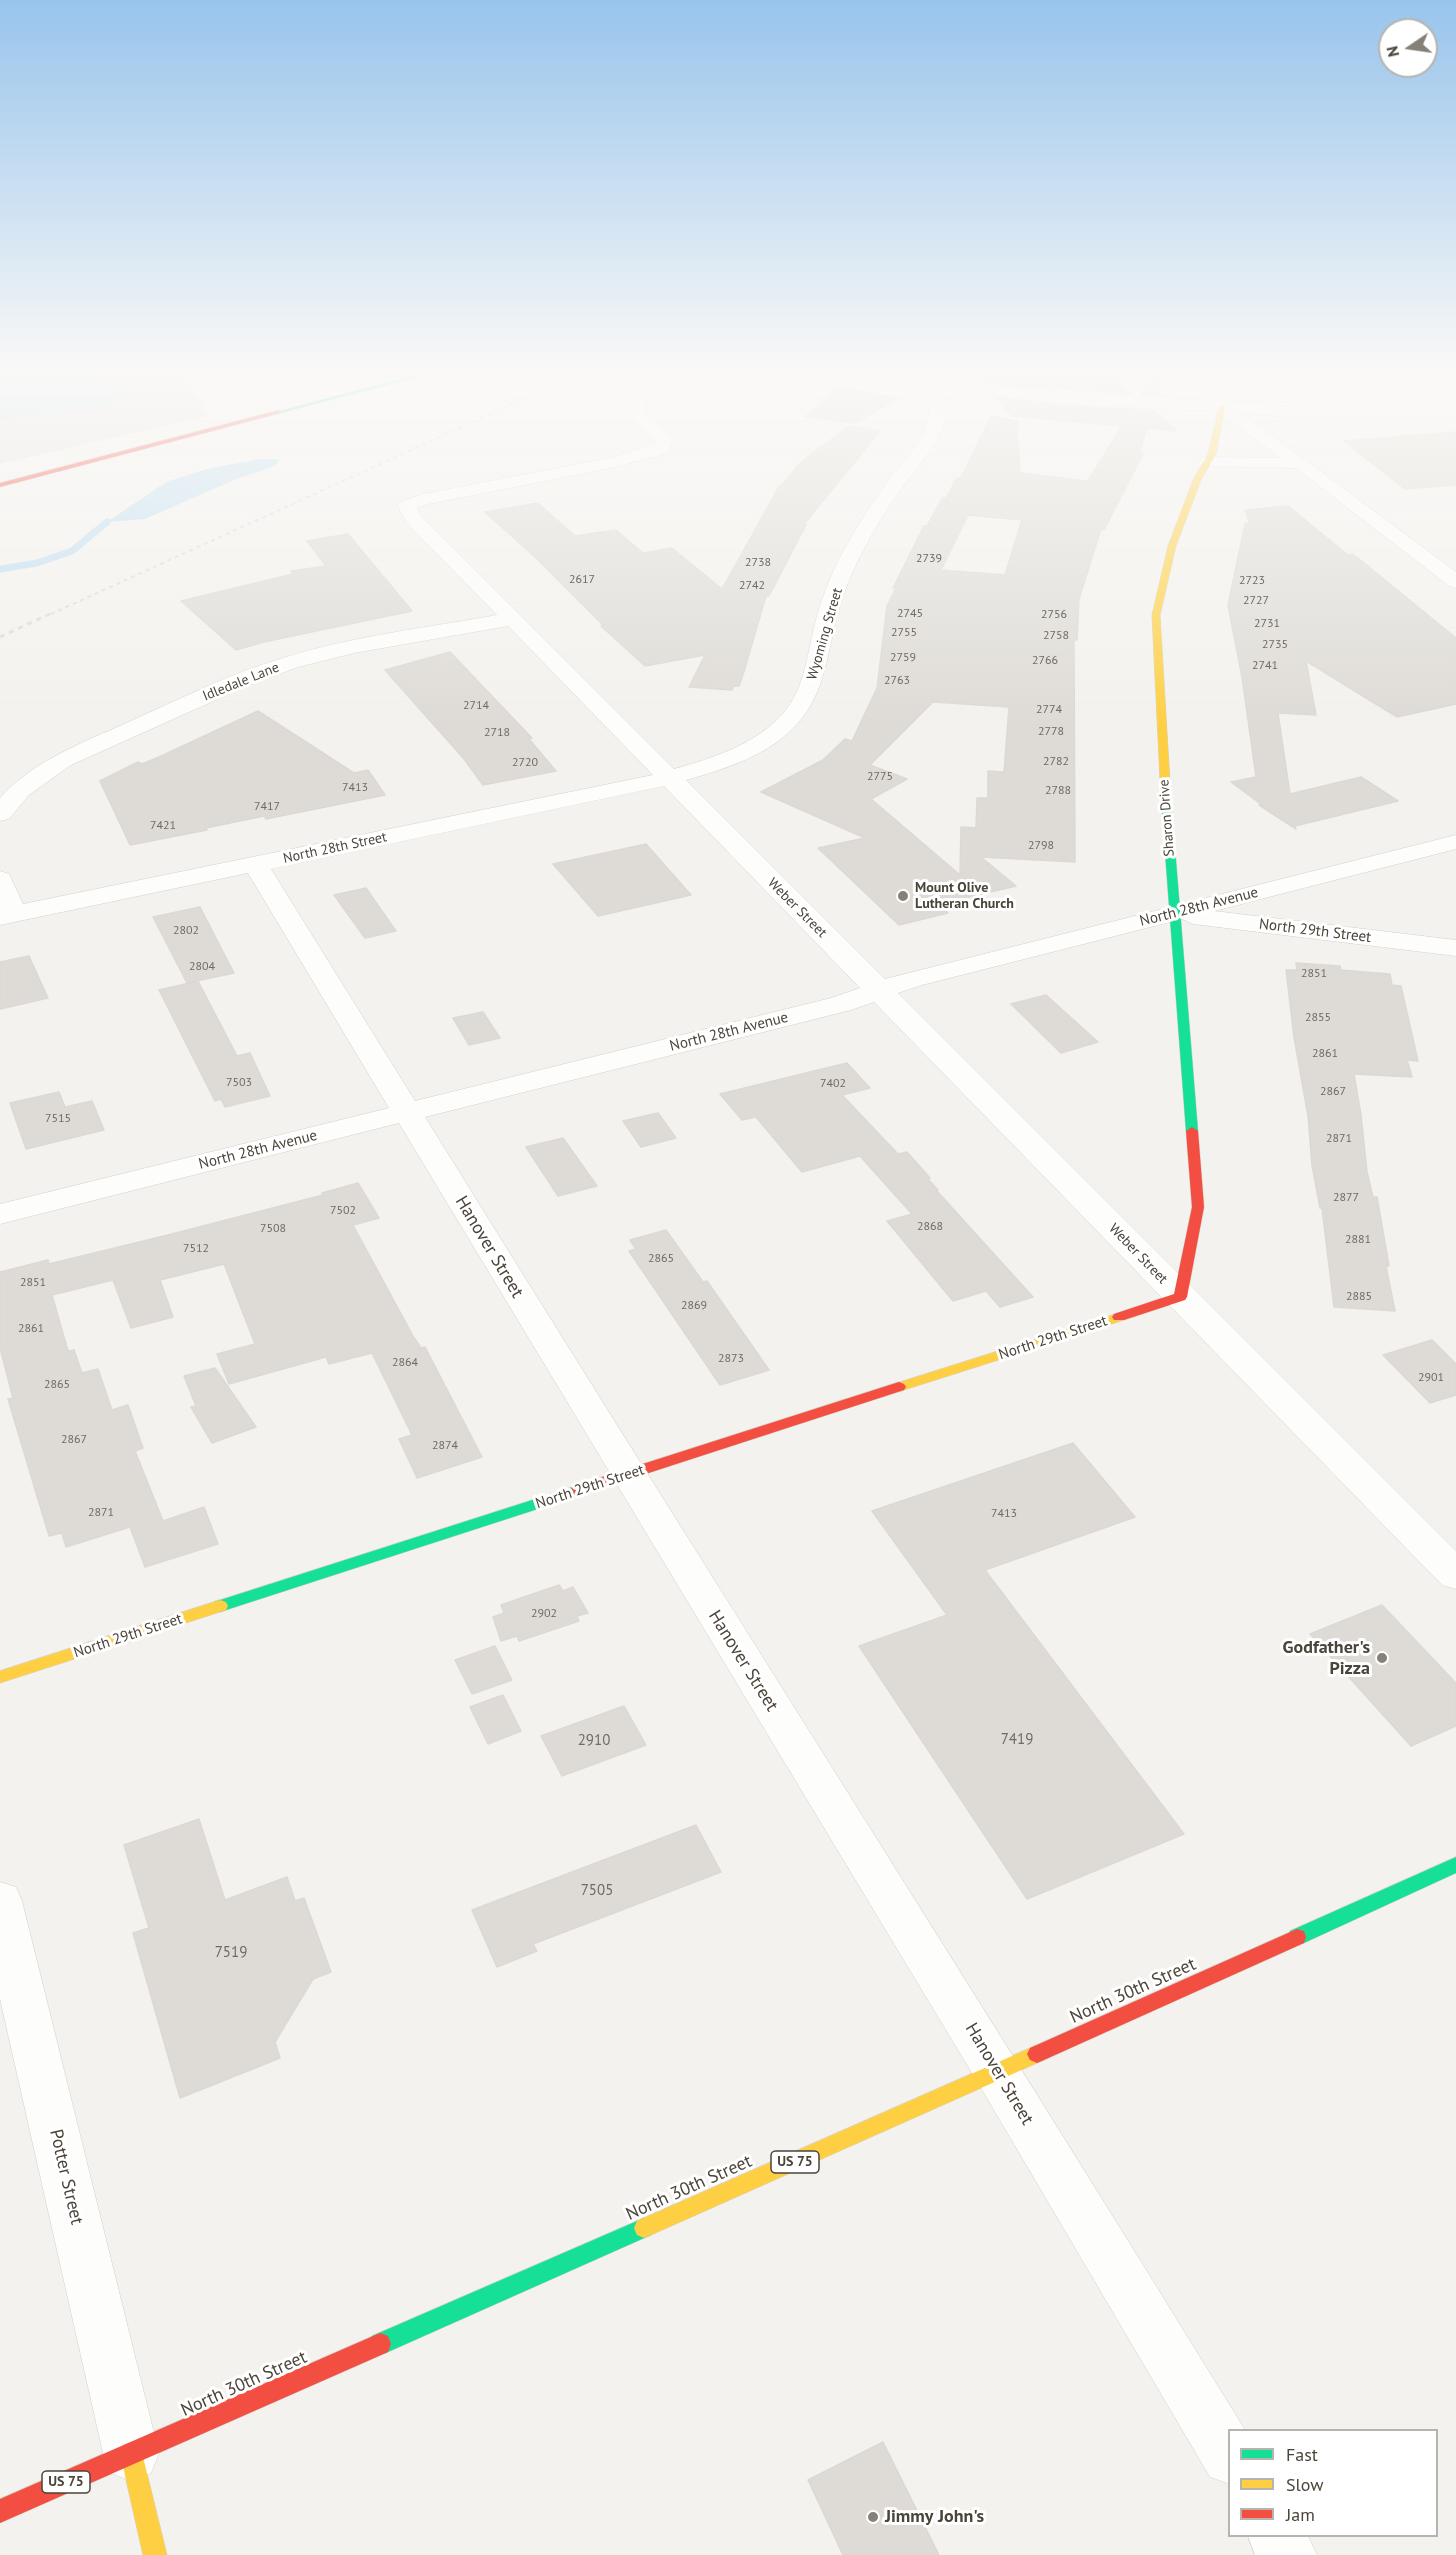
<!DOCTYPE html>
<html>
<head>
<meta charset="utf-8">
<style>
  body { margin:0 }
  #map { position:relative; width:1456px; height:2555px; overflow:hidden; background:#f4f2ee; font-family:"PT Sans",sans-serif }
  canvas { display:block }
  .legend { position:absolute; left:1228px; top:2429px; width:210px; height:108px; box-sizing:border-box; background:#fff; border:2px solid #b7b4b0; margin:0; padding:8px 10px; list-style:none; font-size:18px; color:#4b4439 }
  .legend li { display:flex; align-items:center; gap:12px; height:30px }
  .legend b { width:30px; border:2px solid #b7b4b0 }
  .north { position:absolute; left:1378px; top:18px; width:60px; height:60px; box-sizing:border-box; background:#fff; border:2px solid #b7b4b0; border-radius:50%; rotate:257deg; font-size:16px; font-weight:700; line-height:24px; text-align:center; color:#4b4439 }
  .north::after { content:''; display:block; margin:auto; width:21px; height:27px; background:#868178; clip-path:polygon(50% 0,100% 100%,50% 72%,0 100%) }
</style>
</head>
<body>
<div id="map">
<canvas width="1456" height="2555"></canvas>
<ul class="legend">
<li><b style="height:8px;background:#16e098"></b>Fast</li>
<li><b style="height:8px;background:#ffcf43"></b>Slow</li>
<li><b style="height:8px;background:#f24e42"></b>Jam</li>
</ul>
<div class="north">N</div>
</div>
<script>
const ctx = document.querySelector('canvas').getContext('2d');
ctx.lineJoin = 'round';
function paint(path, color) { ctx.fillStyle = color; ctx.fill(path, 'evenodd'); }
function strokePath(path, color, width, dash) { ctx.strokeStyle = color; ctx.lineWidth = width; ctx.lineCap = dash ? 'butt' : 'round'; ctx.setLineDash(dash || []); ctx.stroke(path); }
function write(font, color, halo, rows, align = 'center') {
  ctx.font = font + ' "PT Sans",sans-serif'; ctx.lineWidth = 6; ctx.setLineDash([]); ctx.textBaseline = 'middle'; ctx.strokeStyle = halo; ctx.fillStyle = color; for (const [text, x, y, turn = 0] of rows) {
    ctx.save(); ctx.translate(x, y); ctx.rotate((+turn || 0) * Math.PI / 180); ctx.textAlign = isNaN(turn) ? turn : align; if (halo) ctx.strokeText(text, 0, 0); ctx.fillText(text, 0, 0); ctx.restore();
  }
}
const industrial = new Path2D(`
  M 0,368 L 181,368 L 208,416 L 0,464 Z`);
const water = new Path2D(`
  M 44,368 L 101,369 L 123,393 L 124,398 L 98,407 L 0,419 L 0,373 Z
  M 259,459 L 279,459 L 275,466 L 234,480 L 145,519 L 107,522 L 166,482 L 207,469 Z`);
const stream = new Path2D(`
  M 0,569 L 37,563 L 72,551 L 107,522`);
const building = new Path2D(`
  M 1107,373 L 1133,394 L 1002,385 L 982,382 L 978,378 Z
  M 1152,377 L 1162,381 L 1157,395 L 1141,394 Z
  M 838,387 L 898,398 L 856,423 L 805,417 Z
  M 996,397 L 1063,406 L 1153,410 L 1177,431 L 1147,428 L 1140,450 L 1143,454 L 1104,530 L 1101,529 L 1079,599 L 1077,640 L 1074,640 L 1075,862 L 981,857 L 1016,886 L 940,904 L 948,913 L 899,925 L 818,848 L 865,838 L 761,792 L 823,760 L 845,739 L 852,741 L 877,688 L 887,606 L 896,588 L 893,588 L 924,526 L 927,526 L 942,498 L 946,498 L 957,478 L 961,478 L 991,416 L 1017,421 L 1020,473 L 1088,481 L 1122,426 L 1012,416 ZM 968,515 L 1022,520 L 1005,575 L 941,570 ZM 933,702 L 1009,707 L 1004,772 L 988,771 L 988,798 L 977,798 L 976,828 L 961,827 L 960,875 L 871,799 L 907,779 L 870,765 Z
  M 849,426 L 880,431 L 804,524 L 806,525 L 769,596 L 766,596 L 743,675 L 739,686 L 734,686 L 732,690 L 689,687 L 705,655 L 645,666 L 601,626 L 603,625 L 535,557 L 485,512 L 538,503 L 575,536 L 616,530 L 643,553 L 672,548 L 722,589 L 780,485 L 782,485 L 801,462 Z
  M 1456,432 L 1456,485 L 1405,489 L 1344,441 Z
  M 1288,506 L 1348,555 L 1353,554 L 1456,638 L 1456,704 L 1397,717 L 1306,661 L 1316,715 L 1278,713 L 1290,794 L 1361,777 L 1398,801 L 1295,826 L 1296,829 L 1259,805 L 1262,805 L 1231,782 L 1256,777 L 1242,677 L 1228,605 L 1245,524 L 1250,524 L 1245,510 Z
  M 348,534 L 412,611 L 264,642 L 236,650 L 181,601 L 293,574 L 291,571 L 326,566 L 307,541 Z
  M 450,652 L 532,738 L 529,739 L 556,771 L 483,785 L 464,759 L 385,670 Z
  M 258,711 L 354,773 L 368,770 L 385,795 L 266,819 L 264,816 L 206,828 L 207,830 L 130,845 L 100,781 L 138,762 L 142,764 L 159,757 Z
  M 646,844 L 691,895 L 598,916 L 553,864 Z
  M 366,888 L 368,891 L 396,931 L 365,938 L 334,895 Z
  M 200,907 L 234,973 L 187,983 L 153,917 Z
  M 29,956 L 48,998 L 0,1009 L 0,962 Z
  M 1296,963 L 1340,966 L 1341,970 L 1390,974 L 1392,985 L 1401,986 L 1418,1061 L 1407,1060 L 1412,1077 L 1354,1074 L 1361,1115 L 1367,1172 L 1373,1197 L 1377,1197 L 1389,1266 L 1386,1266 L 1395,1311 L 1334,1307 L 1322,1208 L 1320,1208 L 1312,1165 L 1308,1116 L 1294,1037 L 1286,970 L 1297,970 Z
  M 198,981 L 237,1056 L 250,1053 L 270,1096 L 225,1107 L 221,1099 L 215,1101 L 159,990 Z
  M 1046,995 L 1098,1042 L 1061,1053 L 1011,1004 Z
  M 483,1012 L 500,1038 L 469,1045 L 453,1018 Z
  M 847,1063 L 870,1088 L 842,1095 L 898,1154 L 907,1152 L 930,1178 L 927,1178 L 938,1190 L 936,1190 L 1033,1297 L 1000,1307 L 986,1291 L 953,1301 L 887,1221 L 912,1214 L 860,1156 L 802,1172 L 756,1117 L 742,1120 L 720,1094 Z
  M 59,1092 L 65,1107 L 92,1101 L 104,1130 L 26,1149 L 10,1103 Z
  M 658,1113 L 676,1138 L 641,1147 L 623,1121 Z
  M 563,1138 L 597,1186 L 558,1196 L 526,1147 Z
  M 358,1183 L 379,1218 L 353,1225 L 413,1336 L 421,1348 L 425,1347 L 482,1457 L 417,1478 L 399,1439 L 412,1435 L 372,1353 L 329,1364 L 326,1357 L 229,1384 L 217,1354 L 255,1344 L 224,1264 L 160,1280 L 173,1317 L 131,1328 L 113,1280 L 52,1295 L 68,1351 L 74,1350 L 82,1373 L 98,1369 L 112,1410 L 128,1405 L 143,1448 L 135,1451 L 163,1521 L 204,1507 L 218,1544 L 145,1567 L 130,1527 L 66,1547 L 62,1533 L 49,1536 L 8,1399 L 13,1398 L 0,1348 L 0,1272 L 48,1260 L 49,1264 L 172,1234 L 323,1195 L 322,1193 Z
  M 666,1230 L 703,1282 L 707,1281 L 769,1370 L 720,1385 L 629,1251 L 636,1249 L 630,1240 Z
  M 1432,1340 L 1456,1364 L 1456,1395 L 1430,1403 L 1383,1355 Z
  M 215,1368 L 256,1427 L 212,1443 L 191,1407 L 196,1406 L 184,1376 Z
  M 1073,1443 L 1135,1517 L 985,1570 L 1184,1834 L 1027,1899 L 859,1646 L 947,1615 L 872,1511 Z
  M 559,1585 L 563,1591 L 573,1587 L 588,1613 L 577,1616 L 579,1621 L 519,1641 L 517,1636 L 501,1641 L 493,1617 L 504,1613 L 501,1605 Z
  M 1382,1605 L 1456,1683 L 1456,1726 L 1411,1746 L 1310,1634 Z
  M 495,1646 L 512,1680 L 472,1694 L 455,1660 Z
  M 503,1695 L 521,1731 L 488,1744 L 470,1707 Z
  M 624,1706 L 646,1745 L 562,1776 L 541,1736 Z
  M 199,1819 L 225,1900 L 287,1877 L 295,1901 L 304,1898 L 331,1972 L 313,1979 L 275,2042 L 280,2058 L 180,2098 L 133,1933 L 149,1928 L 124,1845 Z
  M 696,1825 L 721,1872 L 533,1944 L 537,1951 L 497,1967 L 472,1910 Z
  M 883,2442 L 939,2555 L 843,2555 L 808,2480 Z`);
const street = new Path2D(`
  M 664,368 L 685,368 C 670,386 644,379 644,412 L 673,440 L 668,451 L 658,456 L 611,468 L 428,504 L 417,508 L 421,516 L 674,769 C 714,758 763,742 788,707 C 807,681 808,646 817,616 C 825,586 840,555 856,529 C 866,512 877,496 889,480 C 910,453 944,421 922,385 L 858,371 L 856,368 L 887,368 L 914,373 L 910,368 L 926,368 L 933,377 C 1024,395 1116,393 1208,401 L 1170,368 C 1197,368 1209,383 1227,402 L 1286,407 L 1456,407 L 1456,417 L 1286,417 L 1242,413 L 1456,572 L 1456,588 L 1449,586 L 1296,468 L 1202,466 L 1199,462 L 1202,458 L 1208,457 L 1281,458 L 1217,411 L 1063,404 L 941,388 C 959,426 922,460 902,488 C 891,503 881,518 872,534 C 858,559 845,586 838,613 C 827,652 826,691 798,723 C 770,755 725,769 686,780 L 885,979 L 1456,835 L 1456,849 L 1214,911 L 1456,940 L 1456,956 L 1193,924 L 1182,919 L 922,985 L 898,993 L 1456,1551 L 1456,1589 L 1442,1585 L 874,1002 L 851,1010 L 425,1117 C 697,1556 975,1991 1245,2430 L 1230,2430 L 1230,2484 L 1210,2477 L 981,2088 L 399,1123 L 0,1224 L 0,1204 L 389,1108 L 248,873 L 0,925 L 0,871 L 9,874 L 23,904 L 653,775 L 508,626 L 354,653 L 298,667 L 247,686 L 71,765 L 29,795 L 9,819 L 0,821 L 0,798 C 33,761 80,744 124,724 C 176,701 228,674 283,658 C 352,636 426,628 497,615 L 406,522 L 398,506 L 400,502 L 423,494 L 610,458 L 654,444 L 655,441 L 628,413 C 628,389 644,377 664,368 ZM 664,786 L 860,988 L 831,998 L 415,1101 L 271,869 Z
  M 1424,368 L 1443,368 L 1456,376 L 1456,388 L 1450,386 Z
  M 0,1882 L 16,1887 L 22,1901 L 159,2453 L 151,2473 L 131,2481 L 111,2473 L 103,2453 L 0,1999 Z
  M 1248,2536 L 1308,2536 L 1317,2555 L 1255,2555 Z`);
const fast = new Path2D(`
  M 442,368 L 452,368 L 281,413 L 276,412 Z
  M 1166,796 L 1171,799 L 1198,1131 L 1192,1135 L 1186,1131 L 1161,799 Z
  M 579,1485 L 584,1486 L 587,1490 L 584,1494 L 220,1612 L 214,1610 L 212,1606 L 214,1602 Z
  M 1456,1857 L 1456,1873 L 1304,1943 L 1297,1945 L 1290,1943 L 1288,1937 L 1290,1931 Z
  M 644,2218 L 651,2221 L 654,2228 L 651,2235 L 388,2352 L 380,2355 L 372,2352 L 369,2344 L 372,2336 Z`);
const slow = new Path2D(`
  M 1222,405 L 1225,407 L 1216,454 L 1201,480 L 1176,546 L 1160,615 L 1171,799 L 1166,802 L 1161,799 L 1152,615 L 1168,546 L 1193,480 L 1208,454 L 1219,407 Z
  M 1119,1313 L 1126,1317 L 1124,1320 L 904,1390 L 899,1392 L 892,1387 L 894,1384 Z
  M 220,1600 L 226,1602 L 228,1606 L 226,1610 L 0,1683 L 0,1671 Z
  M 1037,2045 L 1044,2048 L 1047,2054 L 1044,2060 L 651,2235 L 644,2238 L 637,2235 L 634,2228 L 637,2221 Z
  M 131,2442 L 139,2445 L 142,2453 L 167,2555 L 143,2555 L 120,2453 L 123,2445 Z`);
const jam = new Path2D(`
  M 279,410 L 281,413 L 0,487 L 0,483 Z
  M 1192,1127 L 1198,1131 L 1204,1207 L 1187,1297 L 1185,1300 L 1124,1320 L 1114,1320 L 1112,1317 L 1114,1314 L 1174,1294 L 1192,1207 L 1186,1131 Z
  M 899,1382 L 904,1384 L 906,1387 L 904,1390 L 584,1494 L 574,1494 L 571,1490 L 574,1486 Z
  M 1297,1929 L 1304,1931 L 1306,1937 L 1304,1943 L 1044,2060 L 1037,2063 L 1030,2060 L 1027,2054 L 1030,2048 Z
  M 380,2333 L 388,2336 L 391,2344 L 388,2352 L 0,2523 L 0,2499 Z`);
const railFar1 = new Path2D(`
  M 51,614 L 591,368`);
const rail = new Path2D(`
  M 0,637 L 54,612`);
const markers = [
  [903,896,6,"#868178"],
  [1382,1658,6,"#868178"],
  [873,2517,6,"#868178"]
];
const numberNames = [
  ["2739",929,559],
  ["2738",758,563],
  ["2617",582,580],
  ["2723",1252,581],
  ["2742",752,586],
  ["2727",1256,601],
  ["2745",910,614],
  ["2756",1054,615],
  ["2731",1267,624],
  ["2755",904,633],
  ["2758",1056,636],
  ["2735",1275,645],
  ["2759",903,658],
  ["2766",1045,661],
  ["2741",1265,666],
  ["2763",897,681],
  ["2714",476,706],
  ["2774",1049,710],
  ["2778",1051,732],
  ["2718",497,733],
  ["2782",1056,762],
  ["2720",525,763],
  ["2775",880,777],
  ["7413",355,788],
  ["2788",1058,791],
  ["7417",267,807],
  ["7421",163,826],
  ["2798",1041,846],
  ["2802",186,931],
  ["2804",202,967],
  ["2851",1314,974],
  ["2855",1318,1018],
  ["2861",1325,1054],
  ["7503",239,1083],
  ["7402",833,1084],
  ["2867",1333,1092],
  ["7515",58,1119],
  ["2871",1339,1139],
  ["2877",1346,1198],
  ["7502",343,1211],
  ["2868",930,1227],
  ["7508",273,1229],
  ["2881",1358,1240],
  ["7512",196,1249],
  ["2865",661,1259],
  ["2851",33,1283],
  ["2885",1359,1297],
  ["2869",694,1306],
  ["2861",31,1329],
  ["2873",731,1359],
  ["2864",405,1363],
  ["2901",1431,1378],
  ["2865",57,1385],
  ["2867",74,1440],
  ["2874",445,1446],
  ["2871",101,1513],
  ["7413",1004,1514],
  ["2902",544,1614]
];
const farStreetnames = [
  ["Wyoming Street",825,634,-74],
  ["Idledale Lane",241,682,-22],
  ["Sharon Drive",1167,818,-94],
  ["North 28th Street",335,848,-12],
  ["Weber Street",797,908,45],
  ["Weber Street",1138,1254,46]
];
const farPoinames = [
  ["Mount Olive",915,888],
  ["Lutheran Church",915,904]
];
const shields = [
  [795,2162,48],
  [66,2482,48]
];
const shieldNames = [
  ["US 75",795,2162],
  ["US 75",66,2482]
];
const streetNames = [
  ["North 28th Avenue",1199,907,-14],
  ["North 29th Street",1315,931,7],
  ["North 28th Avenue",729,1032,-14],
  ["North 28th Avenue",258,1150,-14],
  ["North 29th Street",1053,1338,-18],
  ["North 29th Street",590,1487,-18],
  ["North 29th Street",128,1636,-18]
];
const nearNumbernames = [
  ["7419",1017,1740],
  ["2910",594,1741],
  ["7505",597,1891],
  ["7519",231,1953]
];
const nearStreetnames = [
  ["Hanover Street",489,1247,59],
  ["Hanover Street",743,1661,58],
  ["North 30th Street",1133,1991,-24],
  ["Hanover Street",999,2074,59],
  ["Potter Street",66,2177,77],
  ["North 30th Street",689,2188,-24],
  ["North 30th Street",244,2384,-24]
];
const nearPoinames = [
  ["Godfather's",1370,1648],
  ["Pizza",1370,1669],
  ["Jimmy John's",885,2517,"left"]
];
paint(industrial, '#e6e2de');
paint(water, '#c0ddf1');
strokePath(stream, '#c0ddf1', 7);
paint(building, '#dedbd6');
strokePath(building, '#dcd9d4', 1.5);
strokePath(street, '#d2d0cb', 1);
strokePath(fast, '#d3cfc5', 1);
strokePath(slow, '#d3cfc5', 1);
strokePath(jam, '#d3cfc5', 1);
paint(street, '#fdfdfc');
paint(fast, '#16e098');
paint(slow, '#ffcf43');
paint(jam, '#f24e42');
strokePath(railFar1, '#dbdbda', 2, [4, 4]);
strokePath(rail, '#dbdbda', 3, [5, 5]);
const sky = ctx.createLinearGradient(0, 0, 0, 726);
sky.addColorStop(0, '#98c4ec');
sky.addColorStop(0.51, '#faf9f7');
sky.addColorStop(1, '#faf9f700');
ctx.fillStyle = sky;
ctx.fillRect(0, 0, 1456, 726);
for (const [x, y, r, color] of markers) { const dot = new Path2D(); dot.arc(x, y, r, 0, 2 * Math.PI); ctx.fillStyle = color; ctx.fill(dot); strokePath(dot, '#fff', 2); }
write('12px', '#706a61', null, numberNames);
write('14px', '#4b4439', '#fff', farStreetnames);
write('bold 14px', '#4b4439', '#fff', farPoinames, 'left');
for (const [x, y, w] of shields) { const box = new Path2D(); box.roundRect(x - w / 2, y - 11, w, 22, 4.5); ctx.fillStyle = '#fff'; ctx.fill(box); strokePath(box, '#4b4439', 1.5); }
write('bold 14px', '#4b4439', null, shieldNames);
write('15px', '#4b4439', '#fff', streetNames);
write('15px', '#706a61', null, nearNumbernames);
write('18px', '#4b4439', '#fff', nearStreetnames);
write('bold 18px', '#4b4439', '#fff', nearPoinames, 'right');
</script>
</body>
</html>
